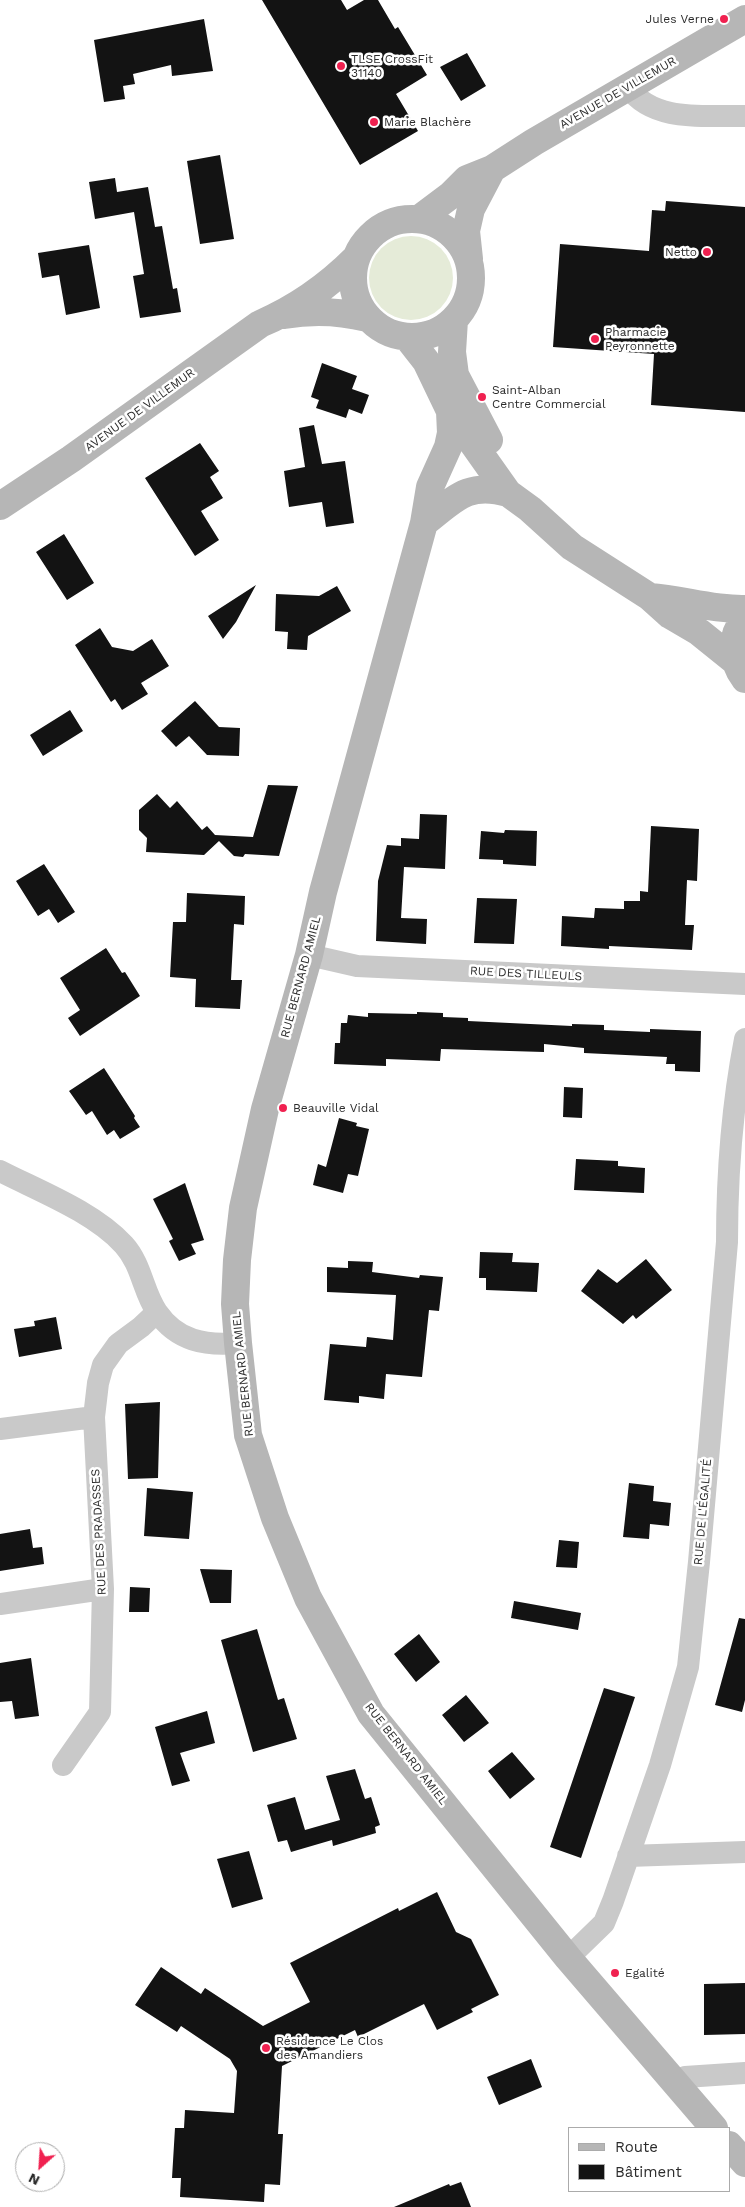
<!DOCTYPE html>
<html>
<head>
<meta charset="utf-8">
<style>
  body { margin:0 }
  #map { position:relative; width:745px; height:2207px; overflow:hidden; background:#fff; font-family:"Work Sans",sans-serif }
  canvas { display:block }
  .legend { position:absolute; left:568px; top:2127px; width:162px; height:65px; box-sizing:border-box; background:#fff; border:1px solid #ababab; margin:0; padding:6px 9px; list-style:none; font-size:15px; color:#2c2c2c }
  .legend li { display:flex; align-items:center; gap:10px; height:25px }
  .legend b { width:25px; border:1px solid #ababab }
  .north { position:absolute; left:15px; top:2142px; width:50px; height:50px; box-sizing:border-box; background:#fff; border:1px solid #ababab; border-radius:50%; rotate:206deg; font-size:14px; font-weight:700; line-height:20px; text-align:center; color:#2c2c2c }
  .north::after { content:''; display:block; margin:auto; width:18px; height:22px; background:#f02150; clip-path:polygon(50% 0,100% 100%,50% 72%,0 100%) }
</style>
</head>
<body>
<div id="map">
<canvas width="745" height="2207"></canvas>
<ul class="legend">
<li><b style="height:6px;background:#b6b6b6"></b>Route</li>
<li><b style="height:14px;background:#131313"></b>Bâtiment</li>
</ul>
<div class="north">N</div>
</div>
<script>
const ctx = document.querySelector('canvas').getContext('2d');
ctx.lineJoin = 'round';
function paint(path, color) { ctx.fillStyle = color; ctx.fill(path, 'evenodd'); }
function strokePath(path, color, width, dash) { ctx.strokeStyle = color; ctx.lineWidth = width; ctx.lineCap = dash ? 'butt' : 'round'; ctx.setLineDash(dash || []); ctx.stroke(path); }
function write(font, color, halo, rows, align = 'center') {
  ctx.font = font + ' "Work Sans",sans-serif'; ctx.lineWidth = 5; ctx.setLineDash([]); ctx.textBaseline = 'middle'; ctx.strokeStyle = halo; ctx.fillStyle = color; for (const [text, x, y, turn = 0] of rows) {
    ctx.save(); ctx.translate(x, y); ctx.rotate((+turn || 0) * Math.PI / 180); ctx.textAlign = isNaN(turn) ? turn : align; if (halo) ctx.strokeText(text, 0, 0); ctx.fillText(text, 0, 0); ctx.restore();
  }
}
const green = new Path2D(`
  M369 278a42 42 0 1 1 84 0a42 42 0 1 1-84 0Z`);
const building = new Path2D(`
  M 262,0 L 341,0 L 347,10 L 364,0 L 378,0 L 395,29 L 398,27 L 427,75 L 396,94 L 418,131 L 360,165 Z
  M 204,19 L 213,71 L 172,76 L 171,65 L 133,74 L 135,84 L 123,86 L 125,99 L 104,102 L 94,40 Z
  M 467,53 L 486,86 L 461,101 L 440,67 Z
  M 220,155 L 234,239 L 200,244 L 187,161 Z
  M 115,178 L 117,192 L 148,187 L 155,227 L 162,226 L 173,289 L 177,288 L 181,312 L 140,318 L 133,276 L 144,274 L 134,212 L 95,219 L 89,182 Z
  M 666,201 L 745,207 L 745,412 L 651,405 L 654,354 L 553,347 L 560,244 L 649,251 L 652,210 L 665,211 Z
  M 89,245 L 100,308 L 66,315 L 59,275 L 42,278 L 38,253 Z
  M 322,363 L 357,376 L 352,389 L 369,395 L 362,414 L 349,409 L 346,418 L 316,408 L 319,400 L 311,397 Z
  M 314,425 L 322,464 L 345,461 L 354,523 L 326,527 L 322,502 L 289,507 L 284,471 L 305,467 L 299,428 Z
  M 200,443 L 219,471 L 210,477 L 223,498 L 201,511 L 219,540 L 195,556 L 145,478 Z
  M 64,534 L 94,583 L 67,600 L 36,552 Z
  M 256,585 L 236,622 L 223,639 L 208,616 Z
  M 337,586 L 351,611 L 308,636 L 307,650 L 287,649 L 288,632 L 275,631 L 276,594 L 319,596 Z
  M 100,628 L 112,647 L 133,651 L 152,639 L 169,666 L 141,683 L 148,694 L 122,710 L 115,699 L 111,702 L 75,645 Z
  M 195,701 L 219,727 L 240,728 L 239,756 L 207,755 L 189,736 L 176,747 L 161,731 Z
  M 70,710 L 83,731 L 43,756 L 30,735 Z
  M 268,785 L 298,786 L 279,856 L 245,854 L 243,857 L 234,856 L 219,841 L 204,855 L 146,852 L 147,838 L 139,830 L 139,810 L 157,794 L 170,808 L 177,801 L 202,830 L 207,826 L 215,835 L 253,837 Z
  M 420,814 L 447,815 L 445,869 L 404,867 L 401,918 L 427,919 L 426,944 L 376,941 L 378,881 L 387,845 L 401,846 L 401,838 L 419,839 Z
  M 651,826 L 699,829 L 697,881 L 687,880 L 685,925 L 694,925 L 692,950 L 609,946 L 609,949 L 561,946 L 562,916 L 594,918 L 595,908 L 624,909 L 624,901 L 640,901 L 640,891 L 648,892 Z
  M 505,830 L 537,831 L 536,866 L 503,864 L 503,860 L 479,859 L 481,831 L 504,833 Z
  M 44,864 L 75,912 L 58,923 L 49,909 L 38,916 L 16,881 Z
  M 187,893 L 245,896 L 244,925 L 234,924 L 231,980 L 242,980 L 240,1009 L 195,1007 L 196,979 L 170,977 L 173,922 L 186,922 Z
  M 477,898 L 517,899 L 514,944 L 474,943 Z
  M 106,948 L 122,973 L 125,972 L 140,996 L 80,1036 L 68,1018 L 80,1010 L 60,978 Z
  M 417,1012 L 443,1013 L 443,1017 L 468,1018 L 468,1021 L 572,1026 L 572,1024 L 604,1025 L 604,1030 L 650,1032 L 650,1029 L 701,1031 L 700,1072 L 675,1071 L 675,1064 L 666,1064 L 667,1057 L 584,1053 L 584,1048 L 544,1044 L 544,1052 L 441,1049 L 440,1061 L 386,1059 L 386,1066 L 334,1064 L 335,1043 L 340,1043 L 341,1023 L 347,1023 L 348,1015 L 368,1017 L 368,1013 L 417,1014 Z
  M 104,1068 L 135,1116 L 134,1118 L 140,1127 L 120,1139 L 114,1130 L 107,1135 L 92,1111 L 86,1115 L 69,1091 Z
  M 564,1087 L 583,1088 L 582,1118 L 563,1117 Z
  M 339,1118 L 357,1123 L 356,1126 L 369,1129 L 358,1176 L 348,1174 L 343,1193 L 313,1185 L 318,1164 L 326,1167 Z
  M 576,1159 L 618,1161 L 618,1166 L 645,1168 L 644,1193 L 574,1190 Z
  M 185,1183 L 204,1240 L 191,1244 L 196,1254 L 179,1261 L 169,1241 L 173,1239 L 153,1199 Z
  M 480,1252 L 513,1253 L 512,1262 L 539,1263 L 537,1292 L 486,1290 L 486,1278 L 479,1278 Z
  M 646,1259 L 672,1290 L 636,1319 L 633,1315 L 623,1324 L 581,1291 L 598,1269 L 617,1283 Z
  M 348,1261 L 373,1262 L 372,1272 L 419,1278 L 420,1275 L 443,1277 L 439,1311 L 429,1310 L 422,1377 L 386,1374 L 384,1399 L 359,1396 L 359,1403 L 324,1400 L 330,1344 L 366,1347 L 367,1337 L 393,1340 L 396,1295 L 327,1292 L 327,1267 L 348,1268 Z
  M 56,1317 L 62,1349 L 19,1357 L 14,1329 L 35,1326 L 34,1321 Z
  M 160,1402 L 158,1478 L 128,1479 L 125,1404 Z
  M 629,1483 L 654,1486 L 653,1501 L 671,1503 L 669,1526 L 650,1524 L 649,1539 L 623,1537 Z
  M 147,1488 L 193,1492 L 189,1539 L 144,1536 Z
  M 30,1529 L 33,1548 L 42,1547 L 44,1564 L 0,1571 L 0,1534 Z
  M 559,1540 L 579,1542 L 577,1568 L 556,1567 Z
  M 200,1569 L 232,1570 L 231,1603 L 210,1603 Z
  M 130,1587 L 150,1588 L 149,1612 L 129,1612 Z
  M 514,1601 L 581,1613 L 578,1630 L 511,1618 Z
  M 739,1618 L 745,1619 L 745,1700 L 742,1712 L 715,1705 Z
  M 257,1629 L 278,1700 L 284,1698 L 297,1739 L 253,1752 L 221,1640 Z
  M 419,1634 L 440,1662 L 416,1682 L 394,1654 Z
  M 31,1658 L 39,1716 L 15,1719 L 12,1701 L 0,1702 L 0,1663 Z
  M 604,1688 L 635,1697 L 581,1858 L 550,1847 Z
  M 466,1695 L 489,1723 L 464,1742 L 442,1715 Z
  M 207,1711 L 215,1743 L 180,1753 L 190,1781 L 172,1786 L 155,1727 Z
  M 512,1752 L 535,1779 L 510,1799 L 488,1771 Z
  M 355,1769 L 365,1799 L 371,1797 L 380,1825 L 375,1827 L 376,1833 L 333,1846 L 332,1840 L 291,1852 L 287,1840 L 278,1842 L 267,1805 L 295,1797 L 305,1830 L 340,1820 L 326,1776 Z
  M 249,1851 L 263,1899 L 232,1908 L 217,1859 Z
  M 437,1892 L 456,1932 L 471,1939 L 499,1995 L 471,2009 L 473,2012 L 437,2030 L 424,2004 L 358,2037 L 355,2030 L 282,2066 L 278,2134 L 283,2134 L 280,2185 L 265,2184 L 264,2202 L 180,2197 L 181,2178 L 172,2178 L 175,2128 L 184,2128 L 185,2110 L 234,2113 L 237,2071 L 230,2059 L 181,2026 L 177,2032 L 135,2005 L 161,1967 L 201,1994 L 205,1988 L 263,2026 L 310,2002 L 290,1963 L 398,1908 L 399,1911 Z
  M 745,1983 L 745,2034 L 704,2035 L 704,1984 Z
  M 531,2059 L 542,2087 L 499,2105 L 487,2077 Z
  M 461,2182 L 471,2207 L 394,2207 L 449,2184 L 450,2186 Z`);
const street = new Path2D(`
  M 628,87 C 653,123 706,115 745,116
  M 309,955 L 357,966 L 745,984
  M 0,1171 C 39,1191 94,1212 124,1245 C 142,1265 143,1292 157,1312 C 177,1341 205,1346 238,1343
  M 0,1429 L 94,1417
  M 0,1604 L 103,1589
  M 63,1765 L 100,1712 L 103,1589 L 94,1417 L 98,1383 L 103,1365 L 118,1344 L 141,1327 L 157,1312
  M 628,1856 L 745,1852
  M 568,1958 L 604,1923 L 613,1901 L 660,1765 L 688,1667 L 699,1562 L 727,1242 C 727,1175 732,1106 745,1039
  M 672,2082 L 685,2077 L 745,2073`);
const secondary = new Path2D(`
  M353 278a59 59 0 1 1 118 0a59 59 0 1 1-118 0Z
  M 419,219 L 451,195 L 467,179 L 492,169 L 534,142 L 745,19
  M 469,259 L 466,231 L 471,209 L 492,169
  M 284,315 C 313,310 339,311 367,318
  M 454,320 L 452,352 L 455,375 L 489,440
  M 408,338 L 426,361 L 450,411 L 508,493 L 530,509 L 572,547 L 650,597 L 670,615 L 699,632 L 735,661
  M 450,411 L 451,433 L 448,447 L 430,487 L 424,523 L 323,892 L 309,955 L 265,1109 L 243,1208 L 237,1260 L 235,1304 L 238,1343 L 248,1435 L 275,1518 L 308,1598 L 371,1714 L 568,1958 L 714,2128
  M 0,506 L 71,459 L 260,324 C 295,309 329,285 356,258
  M 424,523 C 454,500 467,481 508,493
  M 650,597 C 682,599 712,610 745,609
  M 745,618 C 730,637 730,659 745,679
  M 729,2145 L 745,2163`);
const markers = [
  [724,19,5,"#f02150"],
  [341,66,5,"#f02150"],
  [374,122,5,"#f02150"],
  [707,252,5,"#f02150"],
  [595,339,5,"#f02150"],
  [482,397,5,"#f02150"],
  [283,1108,5,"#f02150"],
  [615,1973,5,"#f02150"],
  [266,2048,5,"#f02150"]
];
const poiNames = [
  ["Jules Verne",714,19,"right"],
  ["TLSE CrossFit",351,59],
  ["31140",351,73],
  ["Marie Blachère",384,122],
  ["Netto",697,252,"right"],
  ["Pharmacie",605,332],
  ["Peyronnette",605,346],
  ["Saint-Alban",492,390],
  ["Centre Commercial",492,404],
  ["Beauville Vidal",293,1108],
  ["Egalité",625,1973],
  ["Résidence Le Clos",276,2041],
  ["des Amandiers",276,2055]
];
const streetNames = [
  ["AVENUE DE VILLEMUR",618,93,-30],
  ["AVENUE DE VILLEMUR",140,410,-36],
  ["RUE DES TILLEULS",526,974,3],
  ["RUE BERNARD AMIEL",301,977,-75],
  ["RUE BERNARD AMIEL",243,1374,-96],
  ["RUE DE L'ÉGALITÉ",703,1512,-85],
  ["RUE DES PRADASSES",99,1532,-93],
  ["RUE BERNARD AMIEL",406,1754,52]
];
paint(green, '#e5ebd8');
paint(building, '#131313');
strokePath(street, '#c9c9c9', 22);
strokePath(secondary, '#b6b6b6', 28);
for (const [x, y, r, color] of markers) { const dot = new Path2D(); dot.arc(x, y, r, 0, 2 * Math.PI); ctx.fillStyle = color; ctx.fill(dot); strokePath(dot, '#fff', 2); }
write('12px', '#2c2c2c', '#fff', poiNames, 'left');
write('12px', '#2c2c2c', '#fff', streetNames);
</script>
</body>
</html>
